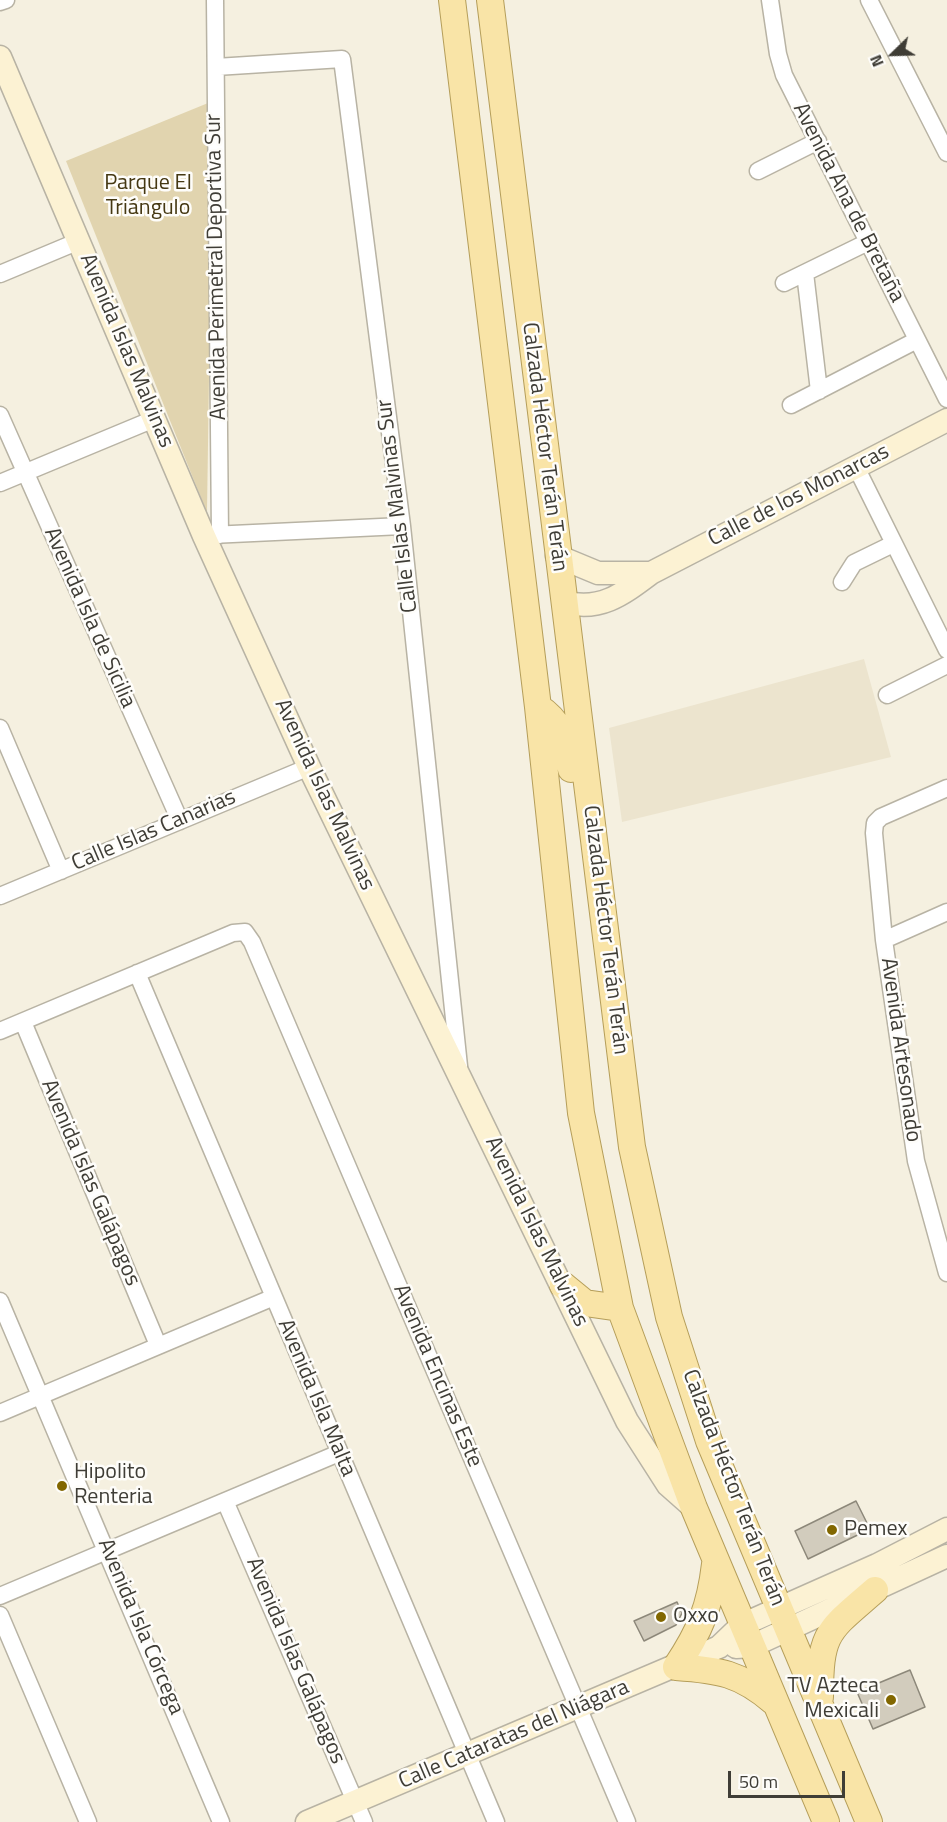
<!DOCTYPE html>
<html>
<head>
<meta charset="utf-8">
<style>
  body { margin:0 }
  #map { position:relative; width:947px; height:1822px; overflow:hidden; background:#f5f0e0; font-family:"Titillium Web",sans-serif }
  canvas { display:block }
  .north { position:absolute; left:863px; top:24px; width:60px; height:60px; -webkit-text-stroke:4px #fefdfa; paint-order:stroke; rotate:247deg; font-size:16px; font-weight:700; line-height:24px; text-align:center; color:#3f3d36 }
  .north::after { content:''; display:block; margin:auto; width:21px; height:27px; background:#3f3d36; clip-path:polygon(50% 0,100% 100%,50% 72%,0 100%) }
  .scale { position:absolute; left:728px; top:1771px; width:117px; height:27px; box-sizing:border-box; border:3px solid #3f3d36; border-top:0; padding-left:8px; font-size:18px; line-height:21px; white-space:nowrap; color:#3f3d36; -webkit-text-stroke:4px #fefdfa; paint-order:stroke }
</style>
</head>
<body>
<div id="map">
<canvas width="947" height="1822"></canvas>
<div class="north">N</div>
<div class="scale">50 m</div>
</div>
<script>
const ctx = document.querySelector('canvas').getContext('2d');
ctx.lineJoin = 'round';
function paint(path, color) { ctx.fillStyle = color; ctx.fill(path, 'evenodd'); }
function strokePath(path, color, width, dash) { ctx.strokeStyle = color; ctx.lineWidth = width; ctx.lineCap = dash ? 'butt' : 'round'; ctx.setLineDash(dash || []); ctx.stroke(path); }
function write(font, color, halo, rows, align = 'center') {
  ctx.font = font + ' "Titillium Web",sans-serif'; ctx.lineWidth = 5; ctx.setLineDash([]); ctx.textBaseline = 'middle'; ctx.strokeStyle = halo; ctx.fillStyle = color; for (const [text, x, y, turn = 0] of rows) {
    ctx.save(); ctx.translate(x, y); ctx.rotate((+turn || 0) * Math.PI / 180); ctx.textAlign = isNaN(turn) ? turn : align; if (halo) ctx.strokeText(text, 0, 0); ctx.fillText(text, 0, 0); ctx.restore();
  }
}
const built = new Path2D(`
  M 864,659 L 891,757 L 622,822 L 609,728 Z`);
const green = new Path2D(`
  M 213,101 L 207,513 L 66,161 Z`);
const building = new Path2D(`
  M 856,1501 L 870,1529 L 808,1559 L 795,1531 Z
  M 677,1602 L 682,1613 L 676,1625 L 644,1641 L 634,1621 Z
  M 910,1670 L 925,1707 L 873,1729 L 857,1692 Z`);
const street = new Path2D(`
  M 215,0 L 220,535
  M 770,0 L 778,54 L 784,75 L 947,399
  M 869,0 L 947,153
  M 0,2 L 6,0
  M 216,67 L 342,59 L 402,526 L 459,1066
  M 758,171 L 818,141
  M 805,273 L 819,391
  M 0,274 L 79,241
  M 784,283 L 868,242
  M 791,405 L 917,340
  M 0,415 L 180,821
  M 856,467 L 947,650
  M 0,483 L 154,419
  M 211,535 L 402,526
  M 842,582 L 854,563 L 893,544
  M 887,695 L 947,665
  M 0,728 L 61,871
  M 947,788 L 881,817 L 875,823 L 874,833 L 884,940 L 916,1161 L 947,1273
  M 0,896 L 309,767
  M 884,940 L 947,912
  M 137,973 L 496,1822
  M 23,1022 L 158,1345
  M 0,1031 L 233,933 L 245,932 L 252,942 L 627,1822
  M 0,1301 L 221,1822
  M 0,1413 L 274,1297
  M 225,1501 L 364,1822
  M 0,1596 L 339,1453
  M 0,1615 L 88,1822`);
const secondary = new Path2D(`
  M 0,57 L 204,536 L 309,767 L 627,1421 L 668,1485 L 694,1508
  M 557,556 L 598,573 L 651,573
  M 564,602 C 600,612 623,594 651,573 L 947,420
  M 736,1647 L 752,1646 L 947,1556
  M 307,1822 L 719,1647 L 742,1625 L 877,1565 L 947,1529`);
const primary = new Path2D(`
  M 452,0 L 538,707 L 581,1113 L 620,1308 L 694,1508 L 826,1822
  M 490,0 L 632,1147 L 669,1317 L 709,1441 L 869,1822
  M 538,707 C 563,723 564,742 571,769
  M 563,1285 L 585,1303 L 620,1308
  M 676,1667 C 700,1631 710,1607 715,1564
  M 676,1667 C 719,1670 740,1673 774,1702
  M 820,1697 C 820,1631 828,1631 875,1590`);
const markers = [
  [62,1486,6,"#826700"],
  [832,1530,6,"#826700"],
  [661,1617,6,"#826700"],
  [891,1700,6,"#826700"]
];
const parkNames = [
  ["Parque El",148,184],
  ["Triángulo",148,209]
];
const streetNames = [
  ["Avenida Ana de Bretaña",848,203,63],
  ["Avenida Perimetral Deportiva Sur",217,267,-91],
  ["Avenida Islas Malvinas",126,351,67],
  ["Calzada Héctor Terán Terán",544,447,83],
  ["Calle de los Monarcas",799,496,-27],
  ["Calle Islas Malvinas Sur",398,506,-97],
  ["Avenida Isla de Sicilia",89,618,66],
  ["Avenida Islas Malvinas",324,795,65],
  ["Calle Islas Canarias",154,831,-23],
  ["Calzada Héctor Terán Terán",605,930,83],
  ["Avenida Artesonado",900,1050,82],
  ["Avenida Islas Galápagos",90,1183,67],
  ["Avenida Islas Malvinas",536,1232,64],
  ["Avenida Encinas Este",437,1376,67],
  ["Avenida Isla Malta",316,1398,67],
  ["Calzada Héctor Terán Terán",733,1488,69],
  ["Avenida Isla Córcega",140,1627,67],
  ["Avenida Islas Galápagos",295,1661,67],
  ["Calle Cataratas del Niágara",514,1735,-23]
];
const poiNames = [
  ["Hipolito",74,1473],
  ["Renteria",74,1498],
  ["Pemex",844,1530],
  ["Oxxo",673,1617],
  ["TV Azteca",879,1687,"right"],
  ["Mexicali",879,1712,"right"]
];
paint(built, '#ece4ce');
paint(green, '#e1d4af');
paint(building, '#d2ccbd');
strokePath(building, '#8d887a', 1.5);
strokePath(street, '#b8b3a4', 19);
strokePath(secondary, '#b8b3a4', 25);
strokePath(primary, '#b59e5a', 28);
strokePath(street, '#fff', 16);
strokePath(secondary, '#fcf2d3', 22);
strokePath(primary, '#f9e4a7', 26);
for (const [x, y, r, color] of markers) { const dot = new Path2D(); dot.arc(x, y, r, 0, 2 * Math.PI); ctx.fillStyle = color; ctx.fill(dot); strokePath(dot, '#fefdfa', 2); }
write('22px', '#453812', '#fefdfa', parkNames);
write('22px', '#3f3d36', '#fefdfa', streetNames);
write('22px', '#3f3d36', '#fefdfa', poiNames, 'left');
</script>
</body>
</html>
